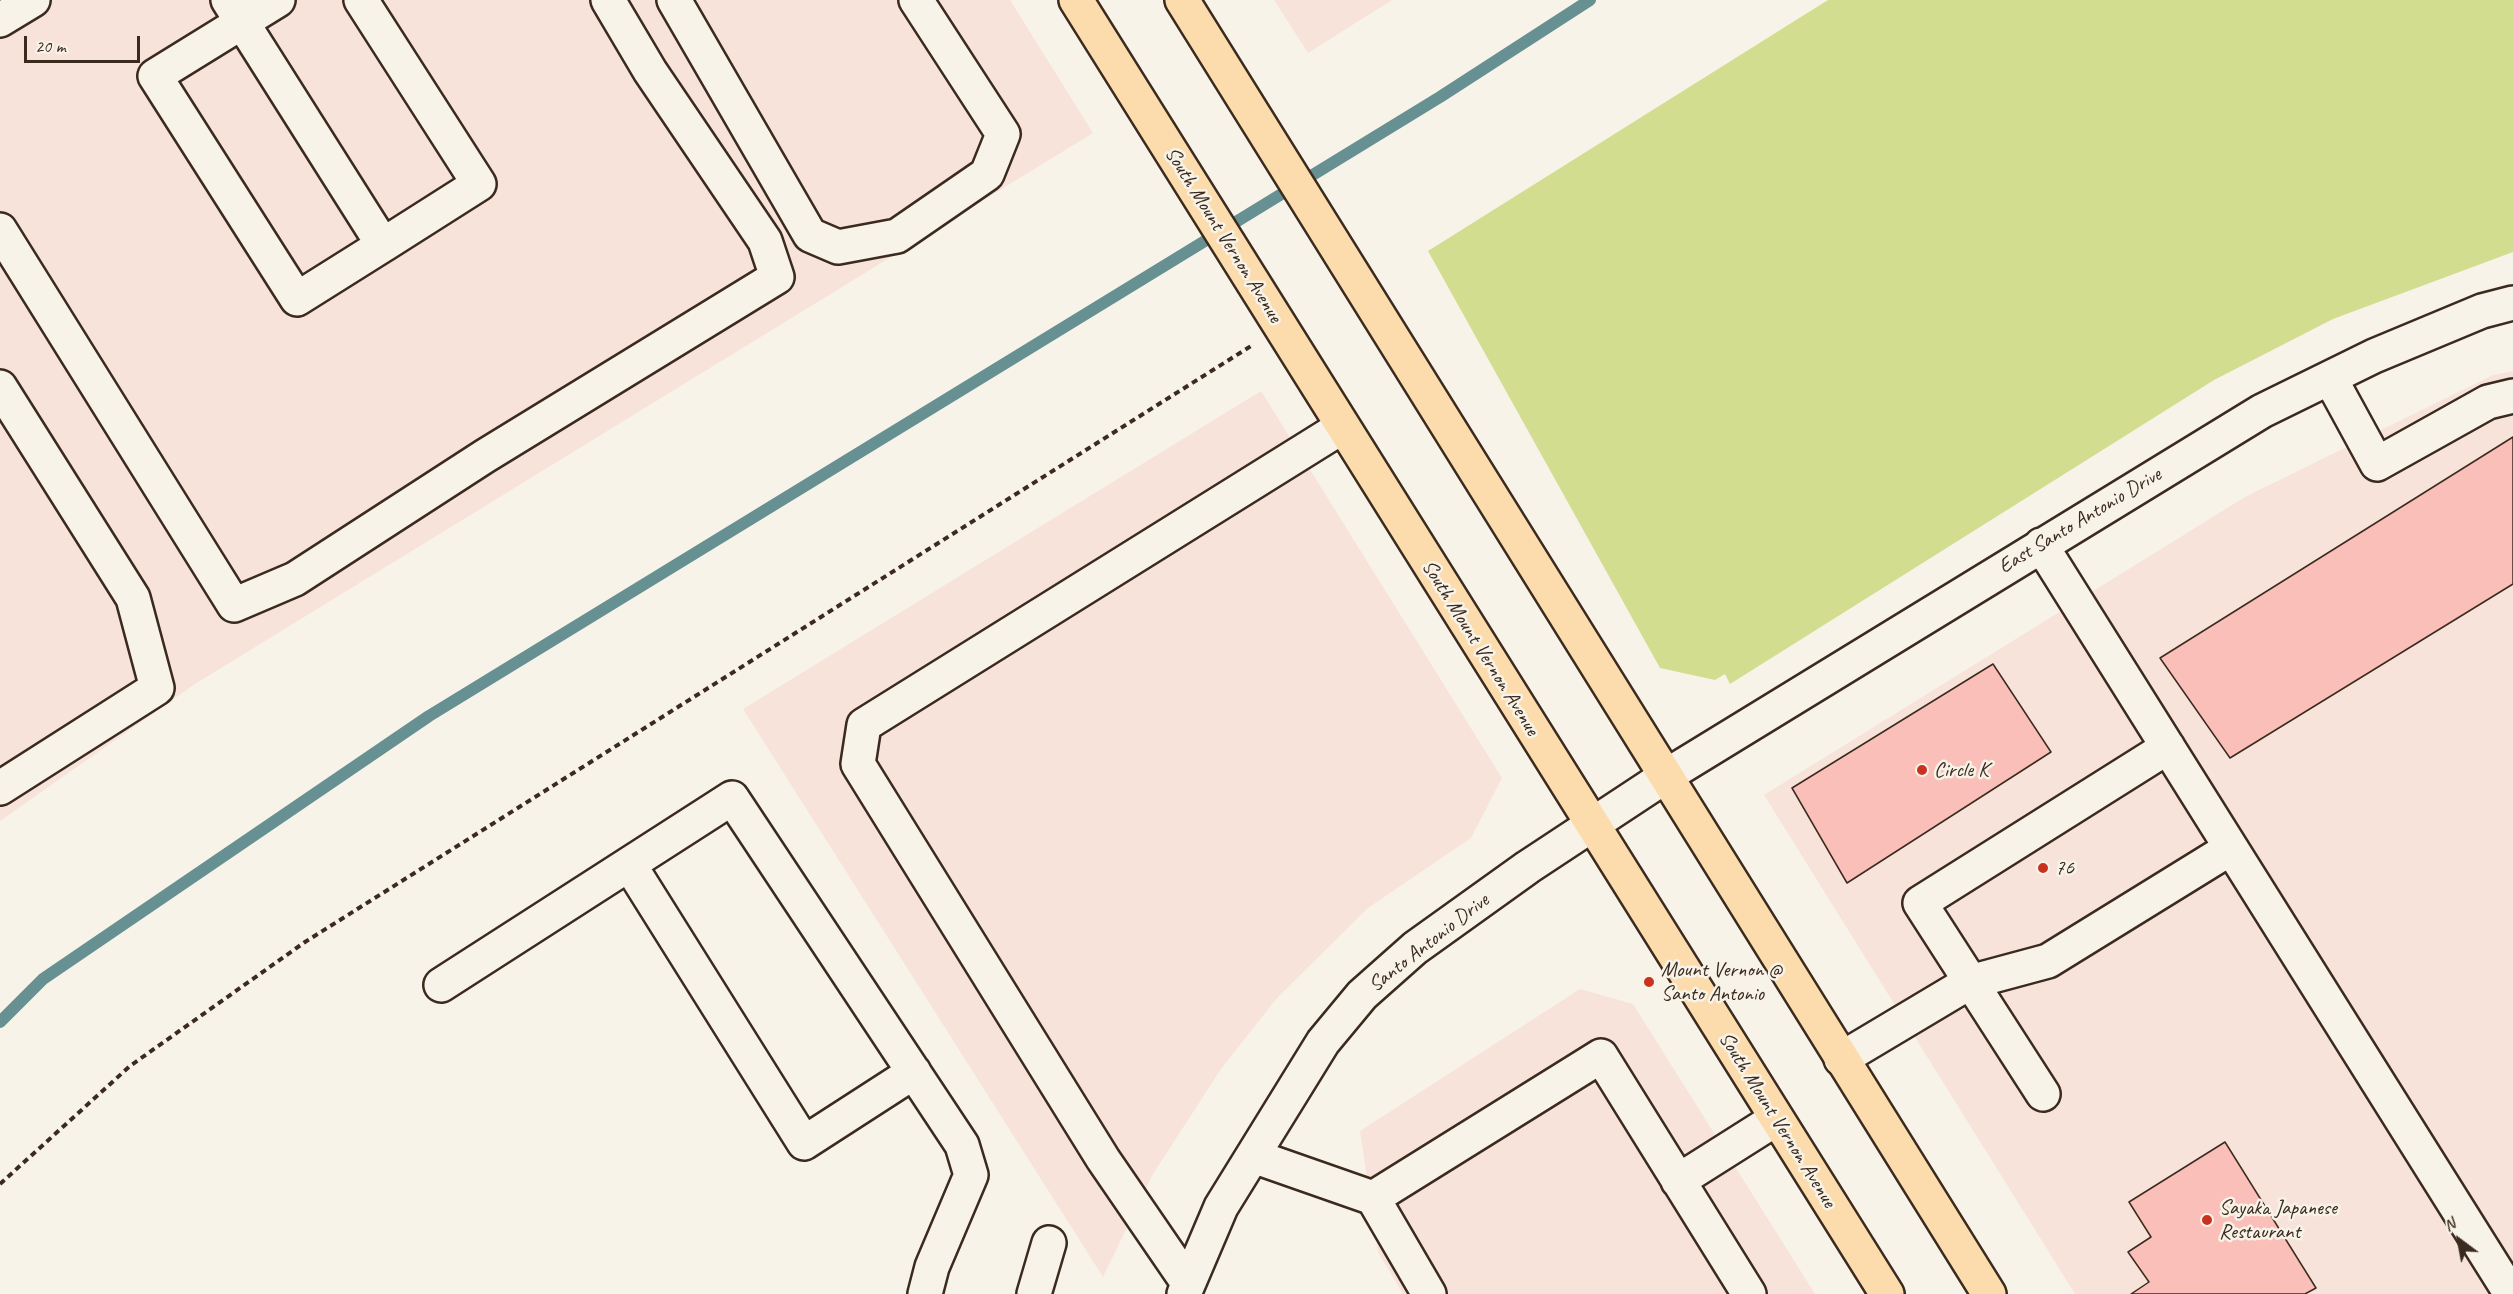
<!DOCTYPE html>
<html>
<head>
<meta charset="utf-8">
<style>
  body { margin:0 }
  #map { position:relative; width:2513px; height:1294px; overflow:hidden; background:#f7f3e8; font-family:Caveat,sans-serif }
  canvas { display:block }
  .north { position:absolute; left:2429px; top:1210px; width:60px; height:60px; -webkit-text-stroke:4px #f7f3e8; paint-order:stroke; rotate:328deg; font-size:16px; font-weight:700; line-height:24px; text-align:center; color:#3b2a1e }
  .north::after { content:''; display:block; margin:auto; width:21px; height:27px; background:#3b2a1e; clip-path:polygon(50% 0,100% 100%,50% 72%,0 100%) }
  .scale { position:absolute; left:24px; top:36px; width:116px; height:27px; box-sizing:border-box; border:3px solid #3b2a1e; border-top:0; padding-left:8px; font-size:18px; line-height:21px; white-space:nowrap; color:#3b2a1e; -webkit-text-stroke:4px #f7f3e8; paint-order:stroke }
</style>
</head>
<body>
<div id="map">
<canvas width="2513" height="1294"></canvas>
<div class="north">N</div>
<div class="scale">20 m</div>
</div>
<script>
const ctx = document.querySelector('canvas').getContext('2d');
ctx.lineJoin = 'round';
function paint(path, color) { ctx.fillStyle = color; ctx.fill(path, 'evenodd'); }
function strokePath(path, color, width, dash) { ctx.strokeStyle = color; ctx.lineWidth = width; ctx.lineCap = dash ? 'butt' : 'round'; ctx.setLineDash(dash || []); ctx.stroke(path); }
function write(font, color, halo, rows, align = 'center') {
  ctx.font = font + ' Caveat,sans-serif'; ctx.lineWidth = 5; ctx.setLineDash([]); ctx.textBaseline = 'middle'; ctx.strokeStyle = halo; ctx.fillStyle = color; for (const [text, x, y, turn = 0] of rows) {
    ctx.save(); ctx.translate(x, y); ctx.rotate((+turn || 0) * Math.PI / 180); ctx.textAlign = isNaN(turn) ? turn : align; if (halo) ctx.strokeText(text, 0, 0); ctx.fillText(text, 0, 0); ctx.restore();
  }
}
const built = new Path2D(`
  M 0,0 L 1010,0 L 1093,133 L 195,684 L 0,821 Z
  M 1274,0 L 1392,0 L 1308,53 Z
  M 2513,371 L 2513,1294 L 2075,1294 L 1764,795 L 2245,497 L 2493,375 Z
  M 1261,391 L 1502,778 L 1471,838 L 1368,908 L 1277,998 L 1221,1069 L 1153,1174 L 1103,1277 L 743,709 Z
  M 1580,989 L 1633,1004 L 1815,1294 L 1403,1294 L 1378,1252 L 1360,1131 Z`);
const green = new Path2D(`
  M 1828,0 L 2513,0 L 2513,252 L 2333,319 L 2214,380 L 1730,684 L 1725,674 L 1715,680 L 1660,668 L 1428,251 Z`);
const stream = new Path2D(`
  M 0,1022 L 43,979 L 429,716 L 1440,97 L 1590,0`);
const building = new Path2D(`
  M 2513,437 L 2513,584 L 2230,758 L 2160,658 Z
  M 1993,664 L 2051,752 L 1847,883 L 1792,788 Z
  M 2225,1142 L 2316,1288 L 2305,1294 L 2131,1294 L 2149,1282 L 2128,1252 L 2151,1237 L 2129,1202 Z`);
const path = new Path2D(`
  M 0,1184 L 130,1066 L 305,942 L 1251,346`);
const minor = new Path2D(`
  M 228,0 L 383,245 L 479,184 L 361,0
  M 278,0 L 155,76 L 297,299 L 383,245
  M 674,0 L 810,235 L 838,247 L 897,236 L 987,174 L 1003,134 L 916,0
  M 0,20 L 33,0
  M 0,230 L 234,605 L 295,579 L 485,456 L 777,277 L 765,241 L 650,71 L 608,0
  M 2330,378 L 2377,464 L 2488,402 L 2513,396
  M 0,387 L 133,598 L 157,688 L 0,788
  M 2041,545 L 2511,1294
  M 629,864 L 804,1143 L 914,1072
  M 441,985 L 732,798 L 962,1145 L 971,1175 L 932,1267 L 925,1294
  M 1841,1059 L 1970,982 L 2048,961 L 2231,848
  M 2043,1094 L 1920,903 L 2168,747
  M 1253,1156 L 1373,1198
  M 1678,1181 L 1776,1119
  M 1188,1283 L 1103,1159 L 858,764 L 864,725 L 1342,427
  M 1034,1294 L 1049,1243
  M 1184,1294 L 1221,1207 L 1323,1042 L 1362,995 L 1415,948 L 1528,867 L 1666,776 L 2262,411 L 2374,356 L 2482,311 L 2513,303
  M 1429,1294 L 1373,1198 L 1601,1056 L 1749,1294`);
const major = new Path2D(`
  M 1076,0 L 1887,1294
  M 1182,0 C 1453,430 1718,864 1989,1294`);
const markers = [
  [1922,770,6,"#c8321e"],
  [2043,868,6,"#c8321e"],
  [1649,982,6,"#c8321e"],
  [2207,1220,6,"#c8321e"]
];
const streetNames = [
  ["South Mount Vernon Avenue",1223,235,58],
  ["East Santo Antonio Drive",2080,521,-31],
  ["South Mount Vernon Avenue",1480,648,58],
  ["Santo Antonio Drive",1429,943,-38],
  ["South Mount Vernon Avenue",1777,1120,58]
];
const poiNames = [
  ["Circle K",1934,770],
  ["76",2055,868],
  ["Mount Vernon @",1661,970],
  ["Santo Antonio",1661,994],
  ["Sayaka Japanese",2219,1208],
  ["Restaurant",2219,1232]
];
paint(built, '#f8e3da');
paint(green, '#d2dd90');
strokePath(stream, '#679093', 12);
paint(building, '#fbbfb9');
strokePath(building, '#3b2a1e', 1.5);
strokePath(minor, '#3b2a1e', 38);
strokePath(major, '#3b2a1e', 38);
strokePath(path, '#3b2a1e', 4, [6, 4.5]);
strokePath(minor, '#f7f3e8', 33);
strokePath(major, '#fcdcac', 33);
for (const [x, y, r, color] of markers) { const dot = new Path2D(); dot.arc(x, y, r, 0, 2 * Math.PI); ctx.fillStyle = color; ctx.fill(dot); strokePath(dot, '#f7f3e8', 2); }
write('21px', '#3b2a1e', '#f7f3e8', streetNames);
write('21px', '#3b2a1e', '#f7f3e8', poiNames, 'left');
</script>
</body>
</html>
